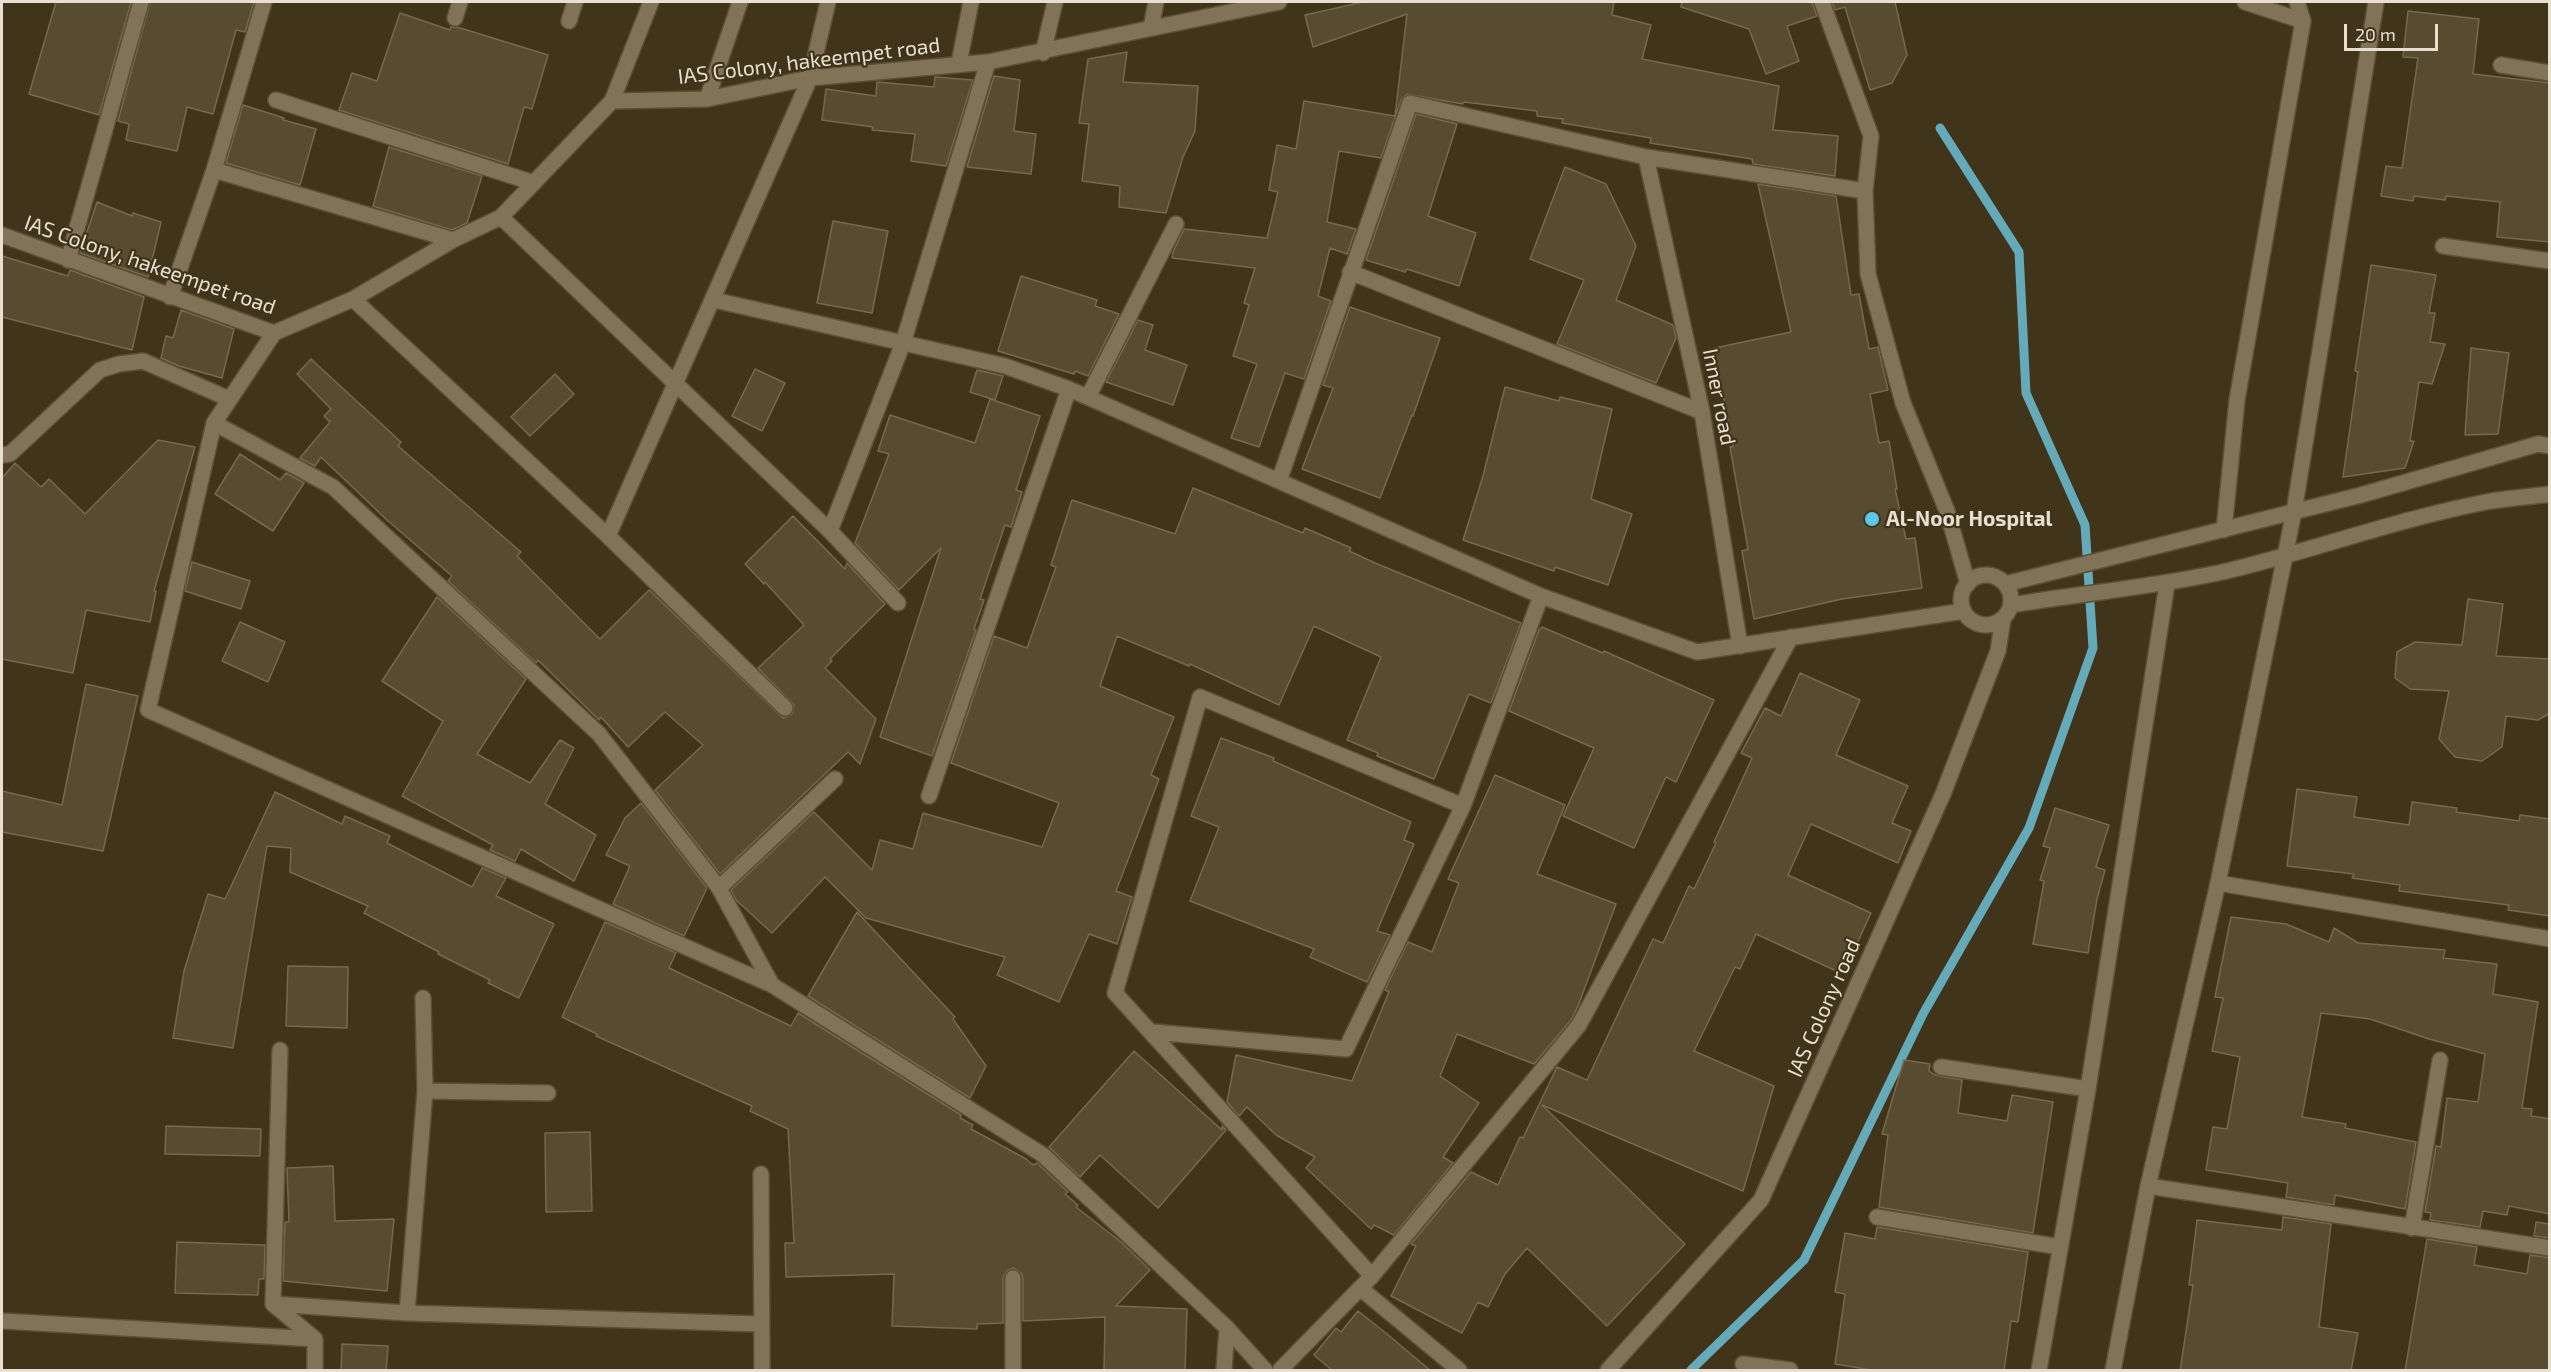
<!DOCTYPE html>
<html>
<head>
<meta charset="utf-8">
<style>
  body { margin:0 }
  #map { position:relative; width:2551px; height:1372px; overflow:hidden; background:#40341b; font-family:"Exo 2",sans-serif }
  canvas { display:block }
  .frame { position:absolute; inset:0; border:3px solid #e7e0d1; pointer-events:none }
  .scale { position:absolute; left:2344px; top:24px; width:94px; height:27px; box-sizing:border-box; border:3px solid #e7e0d1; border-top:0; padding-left:8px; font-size:18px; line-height:21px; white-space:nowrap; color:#e7e0d1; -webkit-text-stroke:4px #40341b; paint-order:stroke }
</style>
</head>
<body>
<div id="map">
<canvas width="2551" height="1372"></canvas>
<div class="frame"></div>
<div class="scale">20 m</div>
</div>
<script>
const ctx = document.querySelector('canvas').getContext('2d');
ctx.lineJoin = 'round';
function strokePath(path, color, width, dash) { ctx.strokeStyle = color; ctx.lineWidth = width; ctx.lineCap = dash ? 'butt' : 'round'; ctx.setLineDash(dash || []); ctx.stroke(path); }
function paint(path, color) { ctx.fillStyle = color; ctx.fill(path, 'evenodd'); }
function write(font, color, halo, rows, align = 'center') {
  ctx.font = font + ' "Exo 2",sans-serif'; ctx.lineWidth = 4.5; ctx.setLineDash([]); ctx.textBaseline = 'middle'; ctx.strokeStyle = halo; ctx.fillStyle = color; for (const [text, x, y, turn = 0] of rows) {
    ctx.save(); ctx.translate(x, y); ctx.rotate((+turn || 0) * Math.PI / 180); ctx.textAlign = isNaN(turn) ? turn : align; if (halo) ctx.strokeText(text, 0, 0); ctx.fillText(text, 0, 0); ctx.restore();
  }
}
const stream = new Path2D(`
  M 1691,1370 L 1804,1260 L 1923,1014 L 2029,828 L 2093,648 L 2085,525 L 2026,393 L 2019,252 L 1940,128`);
const building = new Path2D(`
  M 56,2 L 131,2 L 99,115 L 29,94 Z
  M 150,2 L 254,2 L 245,32 L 236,30 L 213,114 L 187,107 L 177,151 L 126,140 L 129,124 L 118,121 Z
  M 1363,2 L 1614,2 L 1612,15 L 1651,25 L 1642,59 L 1779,86 L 1773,130 L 1838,136 L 1835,176 L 1753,164 L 1752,159 L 1650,143 L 1651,138 L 1562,123 L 1563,119 L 1537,116 L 1537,111 L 1464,102 L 1463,104 L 1407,94 L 1401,100 L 1381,158 L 1339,151 L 1327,222 L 1356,229 L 1347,254 L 1330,248 L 1318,296 L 1331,301 L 1304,379 L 1285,373 L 1259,447 L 1231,438 L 1257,364 L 1233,356 L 1249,305 L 1244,303 L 1255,268 L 1172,258 L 1173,252 L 1184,229 L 1267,238 L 1278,192 L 1269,190 L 1277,145 L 1296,149 L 1304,101 L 1395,116 L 1407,14 L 1313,47 L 1305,15 Z
  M 1682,2 L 1812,2 L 1817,16 L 1787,26 L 1799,61 L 1766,74 L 1749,29 L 1681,7 Z
  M 1832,2 L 1895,2 L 1907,55 L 1892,83 L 1870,90 L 1845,7 L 1835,10 Z
  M 2408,11 L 2479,19 L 2473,74 L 2550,83 L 2550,242 L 2497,237 L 2500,202 L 2446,196 L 2445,200 L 2414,196 L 2413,201 L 2381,196 L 2386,166 L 2402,168 L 2418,58 L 2403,57 Z
  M 400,13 L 450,30 L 451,27 L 457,27 L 548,55 L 532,109 L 524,107 L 508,164 L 339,110 L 352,73 L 377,81 Z
  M 1127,52 L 1123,82 L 1198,86 L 1195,131 L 1183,157 L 1166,213 L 1119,207 L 1120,186 L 1082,181 L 1089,124 L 1079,123 L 1088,59 Z
  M 994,76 L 1020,80 L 1014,131 L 1036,134 L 1031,174 L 967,167 Z
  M 935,77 L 973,80 L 946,166 L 911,161 L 915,134 L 872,130 L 873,127 L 822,120 L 826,89 L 876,96 L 877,82 L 934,87 Z
  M 243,105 L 284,118 L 283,120 L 316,129 L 300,185 L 226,163 Z
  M 1416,114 L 1457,124 L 1428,216 L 1476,233 L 1459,286 L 1407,269 L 1405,272 L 1366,260 Z
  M 389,147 L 482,176 L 467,223 L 452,230 L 373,206 Z
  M 1565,167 L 1606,184 L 1636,246 L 1616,300 L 1673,325 L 1676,338 L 1656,383 L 1557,344 L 1584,280 L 1530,259 Z
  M 1758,184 L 1836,196 L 1851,295 L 1859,294 L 1869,349 L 1878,347 L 1888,390 L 1870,394 L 1879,443 L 1889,441 L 1897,489 L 1895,489 L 1906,539 L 1915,538 L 1922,588 L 1842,599 L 1754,619 L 1742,551 L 1748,549 L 1730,447 L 1733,447 L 1722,390 L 1718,391 L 1710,349 L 1791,332 Z
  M 97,202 L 132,216 L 133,213 L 161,222 L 148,277 L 80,253 Z
  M 833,221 L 888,231 L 872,313 L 817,303 Z
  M 2,256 L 68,276 L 70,270 L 144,297 L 132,350 L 2,317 Z
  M 2371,265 L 2436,275 L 2429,313 L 2435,313 L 2430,342 L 2445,344 L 2432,384 L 2419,382 L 2410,441 L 2414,441 L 2405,468 L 2343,477 L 2358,372 L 2355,371 Z
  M 1021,276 L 1097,300 L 1095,306 L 1119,314 L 1088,376 L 1075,371 L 1074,374 L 998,351 Z
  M 1350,307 L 1440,338 L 1413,416 L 1412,415 L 1380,498 L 1302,469 L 1333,388 L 1323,385 Z
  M 181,310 L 234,329 L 222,378 L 179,366 L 161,358 L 166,336 L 173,338 Z
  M 1138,320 L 1153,325 L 1145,350 L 1187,365 L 1173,405 L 1106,382 Z
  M 2471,348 L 2509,353 L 2498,434 L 2465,435 Z
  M 311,359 L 401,442 L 398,446 L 521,552 L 517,556 L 600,639 L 649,590 L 783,718 L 792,714 L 794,705 L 758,668 L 804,625 L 765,582 L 764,584 L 745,564 L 793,516 L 845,569 L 847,563 L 885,604 L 830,659 L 832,661 L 825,668 L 876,719 L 860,764 L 848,752 L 720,874 L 655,790 L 703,745 L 665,712 L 628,747 L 601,717 L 599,720 L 538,660 L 536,663 L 448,581 L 452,576 L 387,520 L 321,457 L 315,466 L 300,458 L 330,422 L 324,416 L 331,409 L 297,374 Z
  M 755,369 L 785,383 L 762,431 L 732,416 Z
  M 977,370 L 1003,376 L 995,400 L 970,392 Z
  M 555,374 L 574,394 L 530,436 L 511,417 Z
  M 1505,387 L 1559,401 L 1560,397 L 1612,409 L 1591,499 L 1632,514 L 1608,585 L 1555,567 L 1554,571 L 1463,540 L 1483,476 Z
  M 990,399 L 1040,416 L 1016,490 L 1022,492 L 1011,527 L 1005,525 L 980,599 L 984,600 L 974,629 L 976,630 L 932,756 L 880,737 L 941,548 L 899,590 L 855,543 L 889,454 L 878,451 L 890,415 L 975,443 Z
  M 158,440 L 195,447 L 154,591 L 156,591 L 150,622 L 86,610 L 73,673 L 2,659 L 2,478 L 15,463 L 41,487 L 49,479 L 85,514 Z
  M 240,454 L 280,480 L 286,473 L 304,483 L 273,531 L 215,494 Z
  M 1193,488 L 1303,533 L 1305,528 L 1351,548 L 1349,551 L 1375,563 L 1521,623 L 1491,703 L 1469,694 L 1434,779 L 1377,756 L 1378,753 L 1347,740 L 1381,657 L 1314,626 L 1279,705 L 1190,664 L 1189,666 L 1117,636 L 1100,686 L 1174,717 L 1151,775 L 1159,779 L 1116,891 L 1132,897 L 1117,944 L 1089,934 L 1059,1002 L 997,975 L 1005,957 L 866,918 L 825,877 L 772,933 L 736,900 L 731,890 L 814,812 L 872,870 L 880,840 L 913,849 L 923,813 L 1042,847 L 1059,803 L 951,763 L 994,636 L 1027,648 L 1056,567 L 1051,565 L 1072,500 L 1175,534 Z
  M 192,562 L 250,581 L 241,609 L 185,591 Z
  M 437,597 L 526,679 L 477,754 L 530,783 L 560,740 L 574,748 L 545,804 L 596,835 L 574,881 L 521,849 L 515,861 L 490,850 L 493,845 L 402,796 L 443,721 L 382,681 Z
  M 2468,599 L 2503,604 L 2496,656 L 2550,659 L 2550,713 L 2538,720 L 2506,716 L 2502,747 L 2482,761 L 2455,757 L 2439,739 L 2449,691 L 2410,689 L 2395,678 L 2397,652 L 2415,642 L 2462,645 Z
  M 240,622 L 285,642 L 268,682 L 222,661 Z
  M 1542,627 L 1603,653 L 1604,651 L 1714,700 L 1676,782 L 1666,777 L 1634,848 L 1563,816 L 1594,748 L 1509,711 L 1539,630 Z
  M 1800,673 L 1860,700 L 1836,755 L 1908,786 L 1892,823 L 1911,831 L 1898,863 L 1811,824 L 1788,875 L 1871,913 L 1843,974 L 1756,934 L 1740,969 L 1735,967 L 1694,1051 L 1774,1086 L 1743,1191 L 1542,1105 L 1685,1244 L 1607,1326 L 1527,1248 L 1505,1274 L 1488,1307 L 1478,1302 L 1462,1333 L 1391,1296 L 1416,1246 L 1411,1244 L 1471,1172 L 1498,1185 L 1520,1137 L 1523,1138 L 1557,1067 L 1587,1080 L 1653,939 L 1663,943 L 1689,886 L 1694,889 L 1716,843 L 1714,842 L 1752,758 L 1741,753 L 1765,708 L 1781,716 Z
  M 86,684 L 138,696 L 103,851 L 2,832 L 2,791 L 62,805 Z
  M 1221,738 L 1274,758 L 1273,761 L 1411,822 L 1404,840 L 1414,844 L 1377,931 L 1390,935 L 1367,982 L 1310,957 L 1314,949 L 1190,901 L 1219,827 L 1191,816 Z
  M 1495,775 L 1565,805 L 1537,874 L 1616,904 L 1578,1006 L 1571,1020 L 1534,1064 L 1457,1034 L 1440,1076 L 1479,1103 L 1443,1157 L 1453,1163 L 1394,1235 L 1374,1225 L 1371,1229 L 1306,1168 L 1315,1157 L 1276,1135 L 1247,1107 L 1239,1116 L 1227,1102 L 1236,1055 L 1352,1081 L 1389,992 L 1385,990 L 1408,942 L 1432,952 L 1459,883 L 1448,879 Z
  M 2297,789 L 2357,797 L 2354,817 L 2409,825 L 2412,802 L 2457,808 L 2456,812 L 2519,821 L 2520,815 L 2550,819 L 2550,916 L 2508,910 L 2509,905 L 2399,891 L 2400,885 L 2352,878 L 2354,874 L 2287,866 Z
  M 275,792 L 342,824 L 345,816 L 390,836 L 387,843 L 472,887 L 482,868 L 506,878 L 496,896 L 554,924 L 519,998 L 488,983 L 490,980 L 438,954 L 439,952 L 364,913 L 368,906 L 290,872 L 291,848 L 267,846 L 233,1048 L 173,1038 L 184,971 L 208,894 L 225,899 Z
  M 641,803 L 707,888 L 684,936 L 613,904 L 630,866 L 606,855 L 625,818 Z
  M 2055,808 L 2109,825 L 2096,867 L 2105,870 L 2097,899 L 2088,953 L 2033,944 L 2044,881 L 2040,880 L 2050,848 L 2043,846 Z
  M 857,912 L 955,1017 L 953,1019 L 986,1066 L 970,1098 L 808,996 Z
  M 2231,917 L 2286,924 L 2329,942 L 2334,928 L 2358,943 L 2445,950 L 2443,958 L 2497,964 L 2493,994 L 2538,1002 L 2522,1108 L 2532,1109 L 2531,1116 L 2550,1119 L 2550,1214 L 2509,1206 L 2507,1215 L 2483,1211 L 2480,1227 L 2430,1220 L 2431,1213 L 2425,1212 L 2436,1146 L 2441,1147 L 2447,1098 L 2478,1102 L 2485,1054 L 2429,1039 L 2370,1019 L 2321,1013 L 2302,1117 L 2346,1124 L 2345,1128 L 2416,1142 L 2405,1209 L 2335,1195 L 2334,1205 L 2286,1197 L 2288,1183 L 2206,1170 L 2213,1127 L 2227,1129 L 2240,1057 L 2212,1051 L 2223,998 L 2215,997 Z
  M 605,922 L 676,953 L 669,968 L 791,1026 L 798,1013 L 961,1115 L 960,1118 L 973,1125 L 971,1129 L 1026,1159 L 1033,1165 L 1037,1163 L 1068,1192 L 1065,1194 L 1078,1205 L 1076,1207 L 1121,1242 L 1150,1270 L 1116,1306 L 1187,1309 L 1185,1371 L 1104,1371 L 1105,1317 L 1023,1321 L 1023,1277 L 1021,1273 L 1014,1268 L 1008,1270 L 1003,1277 L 1003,1323 L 977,1324 L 977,1329 L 892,1326 L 894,1274 L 786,1277 L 785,1243 L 794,1243 L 788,1129 L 750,1111 L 752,1106 L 596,1036 L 597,1034 L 562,1017 Z
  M 288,966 L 348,967 L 347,1028 L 286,1026 Z
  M 1134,1051 L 1222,1130 L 1222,1126 L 1226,1130 L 1158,1208 L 1100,1155 L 1080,1177 L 1049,1147 Z
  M 1904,1060 L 1930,1064 L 1929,1071 L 1935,1075 L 1962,1080 L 1958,1113 L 2007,1121 L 2012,1095 L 2053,1102 L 2033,1233 L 1879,1207 L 1888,1135 L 1882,1134 Z
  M 166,1126 L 261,1129 L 260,1156 L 165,1154 Z
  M 590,1132 L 592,1211 L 546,1212 L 545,1133 Z
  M 333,1166 L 335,1221 L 394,1219 L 387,1291 L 283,1281 L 285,1222 L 289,1222 L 287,1168 Z
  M 2283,1217 L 2331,1224 L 2319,1327 L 2358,1333 L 2351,1371 L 2180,1371 L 2193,1285 L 2189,1285 L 2197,1220 L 2282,1230 Z
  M 2536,1222 L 2550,1224 L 2550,1238 L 2534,1236 Z
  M 1877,1227 L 2028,1252 L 2018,1322 L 2011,1321 L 2004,1371 L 1878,1371 L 1835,1364 L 1845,1294 L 1835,1292 L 1845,1233 L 1875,1239 Z
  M 2427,1239 L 2477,1247 L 2474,1265 L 2527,1274 L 2530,1255 L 2550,1258 L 2550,1371 L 2405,1371 Z
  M 177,1242 L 265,1245 L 264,1279 L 259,1279 L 258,1295 L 175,1293 Z
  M 1358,1311 L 1387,1334 L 1431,1371 L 1333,1371 L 1314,1355 L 1336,1328 L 1341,1332 Z
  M 342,1344 L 388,1346 L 386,1371 L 341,1371 Z`);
const minor = new Path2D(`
  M 1822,2 L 1871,136 L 1865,191 L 1868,274 L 1903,403 L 1947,511 L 1968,584
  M 2245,2 L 2303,21
  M 455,18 L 460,2
  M 569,21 L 575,2
  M 1151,28 L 1156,2
  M 1043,53 L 1055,2
  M 959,63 L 971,2
  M 2501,65 L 2550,73
  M 707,99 L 740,2
  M 276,100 L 534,183
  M 612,101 L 651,2
  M 1646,157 L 1702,412 L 1740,646
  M 214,170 L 453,240
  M 501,217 L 830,531 L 898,603
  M 2,235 L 274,333 L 353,299 L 453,240 L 501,217 L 612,101 L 707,99 L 810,78 L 988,62 L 1279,2
  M 2443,246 L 2550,261
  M 68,260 L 141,2
  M 1350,272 L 1702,412
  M 170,297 L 214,170 L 264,2
  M 353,299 L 608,536 L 785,708
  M 714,300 L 1005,366 L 1069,389 L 1541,596 L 1697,652 L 1964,611
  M 274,333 L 214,423 L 148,710 L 772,985 L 1043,1155 L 1227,1328 L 1265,1370
  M 1088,397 L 1176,224
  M 214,423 L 333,487 L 599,734 L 719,888 L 772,985
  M 2,455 L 10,454 L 100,370 L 119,364 L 143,361 L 229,399
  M 1279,481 L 1410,103 L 1646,157 L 1865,191
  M 2224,530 L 2237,400 L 2303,21 L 2297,2
  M 830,531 L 903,343 L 988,62
  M 608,536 L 810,78 L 828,2
  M1961 600a25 25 0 1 1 50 0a25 25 0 1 1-50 0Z
  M 2005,584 L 2361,495 L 2538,444 L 2550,446
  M 2011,605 C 2083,593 2156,587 2227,571 C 2314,550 2398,519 2486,502 C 2507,498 2529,497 2550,494
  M 929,796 L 1069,389
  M 2218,883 L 2550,939
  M 719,888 L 835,779
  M 1153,1032 L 1346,1049 L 1463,806 L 1541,596
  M 1941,1067 L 2088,1089
  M 425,1091 L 548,1093
  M 761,1174 L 762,1370
  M 2148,1186 L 2550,1248
  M 1877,1217 L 2060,1247
  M 2412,1228 L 2440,1060
  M 1372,1276 L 1115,993 L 1200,697 L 1463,806
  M 1013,1278 L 1013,1370
  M 1360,1288 L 1459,1370
  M 273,1304 L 280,1050
  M 407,1313 L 425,1091 L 423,998
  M 2,1321 L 315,1339
  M 1743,1364 L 1790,1370
  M 315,1370 L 315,1339 L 273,1304 L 407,1313 L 761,1324
  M 1224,1370 L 1227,1328
  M 1280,1370 L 1372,1276 L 1579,1025 L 1791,637
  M 1608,1370 L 1761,1200 L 1943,794 L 1998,651 L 2003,619
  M 2039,1370 L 2088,1089 L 2167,584
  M 2113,1370 L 2148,1186 L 2218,883 L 2294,512 L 2376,2`);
const markers = [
  [1872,519,8,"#5ac8e6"]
];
const streetNames = [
  ["IAS Colony, hakeempet road",809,61,-7],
  ["IAS Colony, hakeempet road",150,265,19],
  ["Inner road",1719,397,79],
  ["IAS Colony road",1824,1008,-66]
];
const poiNames = [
  ["Al-Noor Hospital",1886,519]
];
strokePath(stream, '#65aab8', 9);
paint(building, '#574b30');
strokePath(building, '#76694e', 1.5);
strokePath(minor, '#5b5038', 18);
strokePath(minor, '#807357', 15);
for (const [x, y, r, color] of markers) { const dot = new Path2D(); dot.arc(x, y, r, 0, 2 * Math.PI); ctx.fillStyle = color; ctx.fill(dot); strokePath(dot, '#40341b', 2); }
write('21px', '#e7e0d1', '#40341b', streetNames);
write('bold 21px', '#e7e0d1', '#40341b', poiNames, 'left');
</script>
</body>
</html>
